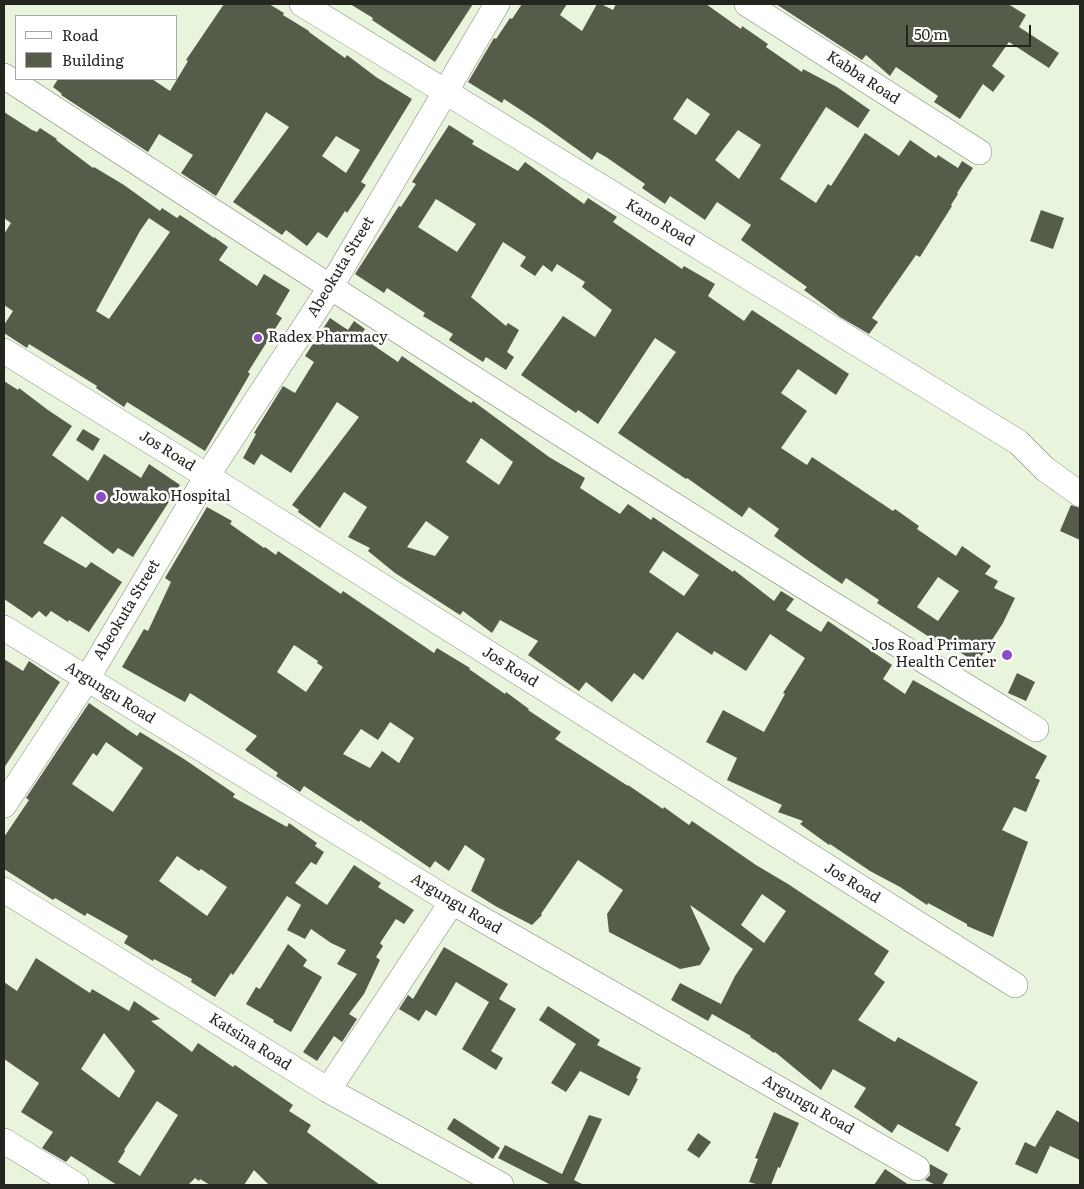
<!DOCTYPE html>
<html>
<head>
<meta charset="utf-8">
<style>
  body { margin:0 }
  #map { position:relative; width:1084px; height:1189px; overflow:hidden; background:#e9f4dd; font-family:Literata,serif }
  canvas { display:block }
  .frame { position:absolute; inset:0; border:5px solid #22261e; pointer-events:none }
  .legend { position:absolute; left:15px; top:15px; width:162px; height:65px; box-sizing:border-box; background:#fff; border:1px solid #a7a8a5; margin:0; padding:6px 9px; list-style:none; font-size:15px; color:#22261e }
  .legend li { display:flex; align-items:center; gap:10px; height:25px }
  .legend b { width:25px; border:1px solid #a7a8a5 }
  .scale { position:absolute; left:906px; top:25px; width:125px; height:22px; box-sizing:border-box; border:2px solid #22261e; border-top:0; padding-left:6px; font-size:15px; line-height:18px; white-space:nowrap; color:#22261e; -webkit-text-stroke:4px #fff; paint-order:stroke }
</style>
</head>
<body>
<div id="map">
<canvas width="1084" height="1189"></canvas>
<div class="frame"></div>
<ul class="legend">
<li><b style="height:6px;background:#fff"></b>Road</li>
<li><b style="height:14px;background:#555d4a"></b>Building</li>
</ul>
<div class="scale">50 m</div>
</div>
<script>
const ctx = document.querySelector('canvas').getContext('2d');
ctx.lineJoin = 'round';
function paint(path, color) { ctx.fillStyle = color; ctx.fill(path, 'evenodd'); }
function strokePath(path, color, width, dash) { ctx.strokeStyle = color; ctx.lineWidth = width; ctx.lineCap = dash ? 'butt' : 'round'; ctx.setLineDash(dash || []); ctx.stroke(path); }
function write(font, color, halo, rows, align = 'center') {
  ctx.font = font + ' Literata,serif'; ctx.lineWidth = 5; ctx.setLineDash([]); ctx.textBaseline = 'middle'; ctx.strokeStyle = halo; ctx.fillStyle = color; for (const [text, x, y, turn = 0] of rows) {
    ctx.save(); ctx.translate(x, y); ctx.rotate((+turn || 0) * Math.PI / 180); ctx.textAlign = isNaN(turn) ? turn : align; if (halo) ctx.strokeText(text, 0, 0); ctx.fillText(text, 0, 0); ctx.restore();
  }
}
const building = new Path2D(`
  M 224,4 L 269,4 L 284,13 L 283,15 L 309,31 L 309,32 L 345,58 L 347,55 L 376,77 L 412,99 L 361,182 L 366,185 L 347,213 L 345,211 L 327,238 L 318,232 L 307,246 L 286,230 L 282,235 L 233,202 L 289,127 L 266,112 L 216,196 L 181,173 L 193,155 L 159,134 L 148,152 L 61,95 L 62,94 L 53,87 L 58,79 L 152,79 L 170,91 L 188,61 L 186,60 ZM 336,136 L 360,150 L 346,173 L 322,156 Z
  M 350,4 L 473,4 L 435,62 L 372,20 L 373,18 Z
  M 522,4 L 567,4 L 560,15 L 582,31 L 597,4 L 601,4 L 613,10 L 616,4 L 706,4 L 741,29 L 742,26 L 768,44 L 766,47 L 802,72 L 803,69 L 837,87 L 870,110 L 858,128 L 826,107 L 780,179 L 816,203 L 828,184 L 831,186 L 865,133 L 899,156 L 910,140 L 936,158 L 938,155 L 958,168 L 962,161 L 973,168 L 957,193 L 958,194 L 951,205 L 952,206 L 920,257 L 916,255 L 872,318 L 878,322 L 869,334 L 840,317 L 804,290 L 807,287 L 741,240 L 751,225 L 717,202 L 705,220 L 670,196 L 665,204 L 642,188 L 645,184 L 606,157 L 597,152 L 592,160 L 542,124 L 504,99 L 502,103 L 468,82 L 494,38 L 496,39 L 510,18 L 512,19 ZM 687,98 L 710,114 L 696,135 L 673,119 ZM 738,130 L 761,145 L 739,179 L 715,160 Z
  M 776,4 L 1008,4 L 1026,15 L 1019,27 L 1059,53 L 1049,68 L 1009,42 L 992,66 L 1005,76 L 993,92 L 983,84 L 960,119 L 934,102 L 938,96 L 896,67 L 890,76 L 866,55 L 862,60 Z
  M 4,112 L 32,130 L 37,132 L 40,128 L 57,139 L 56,140 L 93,168 L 94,167 L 124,185 L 160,211 L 162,208 L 177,218 L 180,215 L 214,238 L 214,237 L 228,247 L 219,260 L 257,286 L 264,274 L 290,290 L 276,314 L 282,318 L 248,372 L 250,374 L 205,451 L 127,402 L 124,407 L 96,388 L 97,386 L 29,344 L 27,348 L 4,333 L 4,325 L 13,311 L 4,305 L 4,234 L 11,223 L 4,218 ZM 149,218 L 170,232 L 109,319 L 96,311 L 140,231 Z
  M 449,125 L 474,141 L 472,144 L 518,171 L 525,162 L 584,204 L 588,198 L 617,217 L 613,222 L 648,246 L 682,269 L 684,266 L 715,284 L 708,296 L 744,321 L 752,310 L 849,374 L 836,395 L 798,369 L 781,393 L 807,411 L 781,448 L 807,465 L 812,457 L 893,511 L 895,509 L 919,526 L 917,529 L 956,556 L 962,546 L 991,566 L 985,574 L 998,581 L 994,588 L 1015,598 L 1003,623 L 977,663 L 945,643 L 943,646 L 877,603 L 879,600 L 846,578 L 842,584 L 810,562 L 774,536 L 779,529 L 749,507 L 742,517 L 687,478 L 686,479 L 618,433 L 676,352 L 655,338 L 598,424 L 578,410 L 576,413 L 521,375 L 563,316 L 595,337 L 612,310 L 582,287 L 585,282 L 557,264 L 552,272 L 543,265 L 535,276 L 520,266 L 526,257 L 503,242 L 471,297 L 506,326 L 508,323 L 519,330 L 507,352 L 514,357 L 506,370 L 486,357 L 483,362 L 449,340 L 453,334 L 423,316 L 425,313 L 387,288 L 384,293 L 355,274 L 399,206 L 401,207 L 416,184 L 412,182 ZM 436,199 L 476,224 L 457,252 L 418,227 ZM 938,577 L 959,591 L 938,621 L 917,607 Z
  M 1041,210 L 1064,218 L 1053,249 L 1030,241 Z
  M 330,318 L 348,330 L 354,321 L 365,329 L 360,336 L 398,362 L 402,356 L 471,403 L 473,401 L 549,457 L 585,478 L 580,488 L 620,514 L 628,504 L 651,520 L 653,517 L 733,572 L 734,570 L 774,601 L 781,591 L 794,599 L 786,610 L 821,632 L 828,621 L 892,665 L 883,679 L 905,694 L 913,680 L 1047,756 L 1035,778 L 1040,780 L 1026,812 L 1014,807 L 1002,830 L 1028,842 L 993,937 L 967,926 L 967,924 L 928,903 L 927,905 L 900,887 L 870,871 L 830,844 L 829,845 L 800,824 L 803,821 L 778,812 L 782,805 L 727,780 L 737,758 L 706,742 L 723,710 L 764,732 L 785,694 L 783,693 L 805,658 L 770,634 L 746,671 L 714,651 L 712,655 L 677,632 L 643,680 L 634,673 L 612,702 L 586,682 L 579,691 L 528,655 L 538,641 L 500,620 L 492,633 L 463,611 L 460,615 L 395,573 L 368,551 L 370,548 L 348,537 L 367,507 L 344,492 L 320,528 L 298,512 L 299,510 L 292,505 L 359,417 L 337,402 L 291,473 L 261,454 L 254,465 L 243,458 L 256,434 L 254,433 L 283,386 L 295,393 L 314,362 L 305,356 ZM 481,438 L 513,462 L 499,485 L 466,462 ZM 426,521 L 449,537 L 435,556 L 407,547 ZM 663,551 L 699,575 L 684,596 L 649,572 Z
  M 4,381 L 18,390 L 19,388 L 48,410 L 72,426 L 52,455 L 88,481 L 104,454 L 141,478 L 149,464 L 180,485 L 133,557 L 118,548 L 113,554 L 62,516 L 43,543 L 86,568 L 91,562 L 122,582 L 89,632 L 69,620 L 68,622 L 51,611 L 46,617 L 39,611 L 32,618 L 4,599 Z
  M 83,429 L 100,439 L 93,451 L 76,440 Z
  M 1071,505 L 1080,508 L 1080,540 L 1060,531 Z
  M 207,507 L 232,521 L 230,524 L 264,548 L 265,547 L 276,555 L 278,551 L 341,594 L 343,591 L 434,653 L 437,648 L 470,668 L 469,669 L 505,694 L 506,692 L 529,709 L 528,710 L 561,732 L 555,739 L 628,786 L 628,785 L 663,809 L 664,807 L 689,825 L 692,821 L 756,865 L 788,884 L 889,951 L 874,974 L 885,982 L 858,1020 L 895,1042 L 898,1037 L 978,1082 L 955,1125 L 961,1128 L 948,1152 L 898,1124 L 892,1133 L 854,1107 L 866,1088 L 833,1069 L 821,1090 L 775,1052 L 774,1053 L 750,1037 L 751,1036 L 712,1014 L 708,1021 L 671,1000 L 680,983 L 721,1004 L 735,976 L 753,949 L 690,905 L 710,949 L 700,965 L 680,969 L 609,932 L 607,914 L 623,890 L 578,860 L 541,914 L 542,915 L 532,925 L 497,907 L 471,891 L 485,859 L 465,845 L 449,871 L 435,861 L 430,868 L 360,820 L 359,822 L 304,786 L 300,792 L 276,776 L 278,773 L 245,750 L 257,736 L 190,693 L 185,702 L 122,667 L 144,629 L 148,631 L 171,582 L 165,578 ZM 294,645 L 318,661 L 317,663 L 323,667 L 306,692 L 277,672 ZM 390,722 L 414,738 L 399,763 L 382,751 L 370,768 L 343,754 L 361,729 L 378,740 ZM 762,894 L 786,911 L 764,943 L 741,925 Z
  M 4,659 L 23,671 L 29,661 L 60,682 L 4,768 Z
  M 1017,673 L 1035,682 L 1026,701 L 1008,693 Z
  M 89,703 L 137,736 L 140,732 L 184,759 L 235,794 L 233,797 L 287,827 L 289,823 L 317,843 L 315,846 L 324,852 L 316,865 L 311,862 L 295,883 L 327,905 L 354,865 L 381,883 L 378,887 L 414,910 L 404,924 L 396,919 L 380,943 L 383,946 L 376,957 L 380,960 L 364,994 L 349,1014 L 357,1019 L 342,1042 L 334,1036 L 317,1061 L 303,1052 L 357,974 L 337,964 L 346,950 L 331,943 L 311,929 L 305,939 L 287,930 L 301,905 L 287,896 L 233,975 L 231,973 L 215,997 L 191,982 L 192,979 L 154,959 L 153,961 L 124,943 L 128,936 L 87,913 L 85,916 L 55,898 L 53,900 L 4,869 L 4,837 L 29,800 L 26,798 ZM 106,742 L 143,768 L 113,812 L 72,784 L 93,753 L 97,756 ZM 177,856 L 199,871 L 201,869 L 227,887 L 207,916 L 159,881 Z
  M 288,944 L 307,960 L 303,966 L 322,977 L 291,1032 L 273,1022 L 274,1020 L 246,1004 L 256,987 L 260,989 Z
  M 444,947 L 508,984 L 499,999 L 516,1009 L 491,1051 L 503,1058 L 496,1070 L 462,1049 L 489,1002 L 456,982 L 436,1016 L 426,1010 L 419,1021 L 399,1009 L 408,995 L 413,999 Z
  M 36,958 L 90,993 L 92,989 L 129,1011 L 134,1001 L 160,1019 L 151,1021 L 192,1052 L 198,1043 L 233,1067 L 235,1065 L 293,1105 L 289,1111 L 311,1125 L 307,1132 L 380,1185 L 269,1185 L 254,1170 L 244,1185 L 210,1185 L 200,1179 L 199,1181 L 195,1178 L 188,1185 L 117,1185 L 71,1156 L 66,1162 L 42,1148 L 53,1132 L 21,1112 L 39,1083 L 4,1059 L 4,982 L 17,991 ZM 104,1033 L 135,1071 L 119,1098 L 81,1069 ZM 157,1101 L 178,1115 L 140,1176 L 118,1162 L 125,1151 L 124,1150 Z
  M 548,1006 L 600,1040 L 597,1045 L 641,1068 L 636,1078 L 638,1079 L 629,1096 L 580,1071 L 566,1092 L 551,1083 L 576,1044 L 539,1020 Z
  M 1057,1110 L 1080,1123 L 1080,1160 L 1050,1146 L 1037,1174 L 1015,1164 L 1025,1142 L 1035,1147 Z
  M 774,1112 L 799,1123 L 780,1168 L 778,1167 L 771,1185 L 759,1185 L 749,1182 L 758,1159 L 755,1158 Z
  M 589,1115 L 602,1119 L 574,1180 L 584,1185 L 551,1185 L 498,1158 L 505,1145 L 562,1174 Z
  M 454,1118 L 500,1148 L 493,1159 L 447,1129 Z
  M 698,1133 L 711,1142 L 699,1158 L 687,1150 Z
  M 930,1164 L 948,1174 L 942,1185 L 936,1185 L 925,1180 L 930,1175 Z
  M 885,1169 L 909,1185 L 874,1185 Z`);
const minor = new Path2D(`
  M 302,4 L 1018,442 L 1045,469 L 1080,494
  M 747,4 L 979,152
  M 4,76 C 345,298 688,518 1036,729
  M 4,351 L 207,476 L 1015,985
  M 4,628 L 452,902 L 917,1168
  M 4,805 L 87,679 L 207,476 L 330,288 L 497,4
  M 4,890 L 328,1090 L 501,1185
  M 328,1090 L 452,902
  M 4,1141 L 76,1185`);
const markers = [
  [258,338,5,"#8c4bc0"],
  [101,497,6,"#8c4bc0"],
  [1007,655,6,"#8c4bc0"]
];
const streetNames = [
  ["Kabba Road",863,78,33],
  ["Kano Road",660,223,31],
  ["Abeokuta Street",341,267,-59],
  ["Jos Road",167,451,32],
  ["Abeokuta Street",127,610,-59],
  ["Jos Road",510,667,32],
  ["Argungu Road",110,693,32],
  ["Jos Road",852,883,32],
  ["Argungu Road",456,904,31],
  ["Katsina Road",250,1042,32],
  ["Argungu Road",808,1105,30]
];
const poiNames = [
  ["Radex Pharmacy",268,338],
  ["Jowako Hospital",112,497],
  ["Jos Road Primary",996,646,"right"],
  ["Health Center",996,663,"right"]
];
paint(building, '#555d4a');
strokePath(minor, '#7d8672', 26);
strokePath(minor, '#fff', 25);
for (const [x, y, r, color] of markers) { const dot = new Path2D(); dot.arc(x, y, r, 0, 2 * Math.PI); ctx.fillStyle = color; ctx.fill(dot); strokePath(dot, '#fff', 2); }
write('15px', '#22261e', '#fff', streetNames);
write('15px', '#22261e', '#fff', poiNames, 'left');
</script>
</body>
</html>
